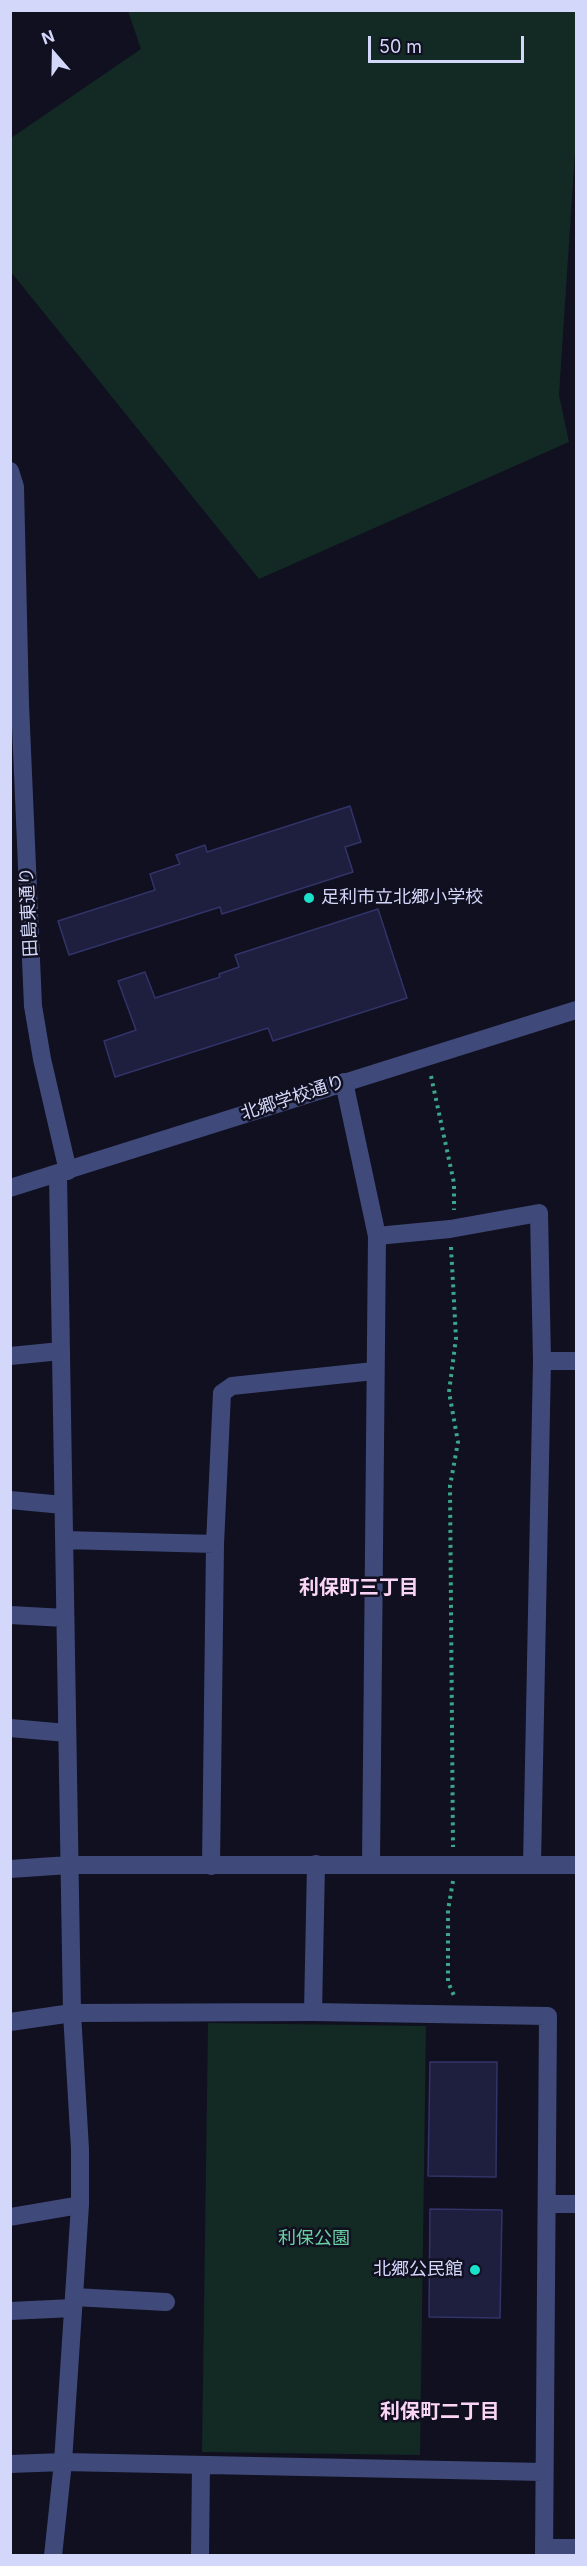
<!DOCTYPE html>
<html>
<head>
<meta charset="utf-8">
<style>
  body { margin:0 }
  #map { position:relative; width:587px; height:2566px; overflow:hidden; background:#101020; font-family:Inter,sans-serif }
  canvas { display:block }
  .frame { position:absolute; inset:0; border:12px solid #d3d7fa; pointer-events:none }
  .north { position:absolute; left:24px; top:24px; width:60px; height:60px; -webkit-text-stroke:4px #101020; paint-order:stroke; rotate:340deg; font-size:16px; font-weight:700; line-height:24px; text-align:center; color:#d3d7fa }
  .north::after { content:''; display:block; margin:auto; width:21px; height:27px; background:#d3d7fa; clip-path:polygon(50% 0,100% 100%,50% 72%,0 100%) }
  .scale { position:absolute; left:368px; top:36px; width:156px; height:27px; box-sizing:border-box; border:3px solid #d3d7fa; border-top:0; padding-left:8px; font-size:18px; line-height:21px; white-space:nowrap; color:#d3d7fa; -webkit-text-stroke:4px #101020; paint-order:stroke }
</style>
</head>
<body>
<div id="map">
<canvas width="587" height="2566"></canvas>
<div class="frame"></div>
<div class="north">N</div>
<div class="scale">50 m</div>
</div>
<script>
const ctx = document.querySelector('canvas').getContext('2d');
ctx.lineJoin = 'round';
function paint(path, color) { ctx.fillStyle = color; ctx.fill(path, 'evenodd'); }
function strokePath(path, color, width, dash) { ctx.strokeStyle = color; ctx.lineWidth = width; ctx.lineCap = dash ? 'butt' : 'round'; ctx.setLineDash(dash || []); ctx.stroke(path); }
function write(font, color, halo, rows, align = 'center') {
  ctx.font = font + ' Inter,"Noto Sans JP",sans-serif'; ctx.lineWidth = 5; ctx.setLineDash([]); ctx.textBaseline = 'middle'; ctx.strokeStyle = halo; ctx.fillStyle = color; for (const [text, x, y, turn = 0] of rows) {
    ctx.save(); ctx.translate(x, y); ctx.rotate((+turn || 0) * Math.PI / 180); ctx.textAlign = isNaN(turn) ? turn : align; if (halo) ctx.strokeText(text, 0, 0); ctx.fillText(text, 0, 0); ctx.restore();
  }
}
const green = new Path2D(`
  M 128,11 L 576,11 L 576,137 L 559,395 L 569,442 L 259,579 L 11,272 L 11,138 L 141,49 Z
  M 208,2023 L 426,2026 L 420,2455 L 202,2452 Z`);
const building = new Path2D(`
  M 350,806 L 361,842 L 345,847 L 353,872 L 222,914 L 220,907 L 69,955 L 58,921 L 155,890 L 150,874 L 180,864 L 176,855 L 205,845 L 207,852 Z
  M 378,909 L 407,998 L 273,1041 L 268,1028 L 115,1077 L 104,1041 L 136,1030 L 118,981 L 145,972 L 155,998 L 220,977 L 219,974 L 239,967 L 235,955 Z
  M 430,2062 L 497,2062 L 496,2177 L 428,2176 Z
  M 430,2209 L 502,2210 L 500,2318 L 429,2317 Z`);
const path = new Path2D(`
  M 431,1076 L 454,1183 L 454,1210
  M 451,1247 L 456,1338 L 449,1392 L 458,1442 L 450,1486 L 453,1847
  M 453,1881 L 448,1910 L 448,1982 L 455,1998`);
const minor = new Path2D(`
  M 10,471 L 15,487 L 20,704 L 33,1006 L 42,1059 L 68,1171
  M 344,1082 L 377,1236 L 371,1864
  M 10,1188 L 576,1010
  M 377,1236 L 450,1229 L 539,1213 L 542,1361 L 532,1864
  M 10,1356 L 61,1351
  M 542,1361 L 576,1361
  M 10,1500 L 63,1505
  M 64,1540 L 215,1544
  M 10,1615 L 65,1618
  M 10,1728 L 67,1733
  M 211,1866 L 215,1544 L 222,1393 L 232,1386 L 374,1371
  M 10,1869 L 69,1865 L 576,1865
  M 313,2012 L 316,1864
  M 10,2022 L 72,2013 L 313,2012 L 548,2016 L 544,2556
  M 547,2204 L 576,2204
  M 10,2217 L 80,2205
  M 74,2297 L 166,2302
  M 10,2311 L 73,2308
  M 10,2464 L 63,2462 L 544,2472
  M 544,2548 L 576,2548
  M 53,2556 L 63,2462 L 80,2205 L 80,2149 L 72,2013 L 58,1174
  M 200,2556 L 201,2465`);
const markers = [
  [309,898,6,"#19e1ca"],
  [475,2270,6,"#19e1ca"]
];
const poiNames = [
  ["足利市立北郷小学校",321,898],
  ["北郷公民館",463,2270,"right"]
];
const streetNames = [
  ["田島東通り",29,912,-93],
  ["北郷学校通り",293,1098,-18]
];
const parkNames = [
  ["利保公園",314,2239]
];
const neighbourhoodNames = [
  ["利保町三丁目",359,1588],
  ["利保町二丁目",440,2412]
];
paint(green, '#132924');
paint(building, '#1e1e3f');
strokePath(building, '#323368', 1.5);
strokePath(path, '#3ba689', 4, [3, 4.5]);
strokePath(minor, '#404a7a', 18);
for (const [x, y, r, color] of markers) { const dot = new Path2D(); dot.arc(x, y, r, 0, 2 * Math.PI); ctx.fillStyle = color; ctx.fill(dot); strokePath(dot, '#101020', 2); }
write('18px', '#d3d7fa', '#101020', poiNames, 'left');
write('18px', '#d3d7fa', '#101020', streetNames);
write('18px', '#68d2a1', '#101020', parkNames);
write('bold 20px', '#fad5f5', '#101020', neighbourhoodNames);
</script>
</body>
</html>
